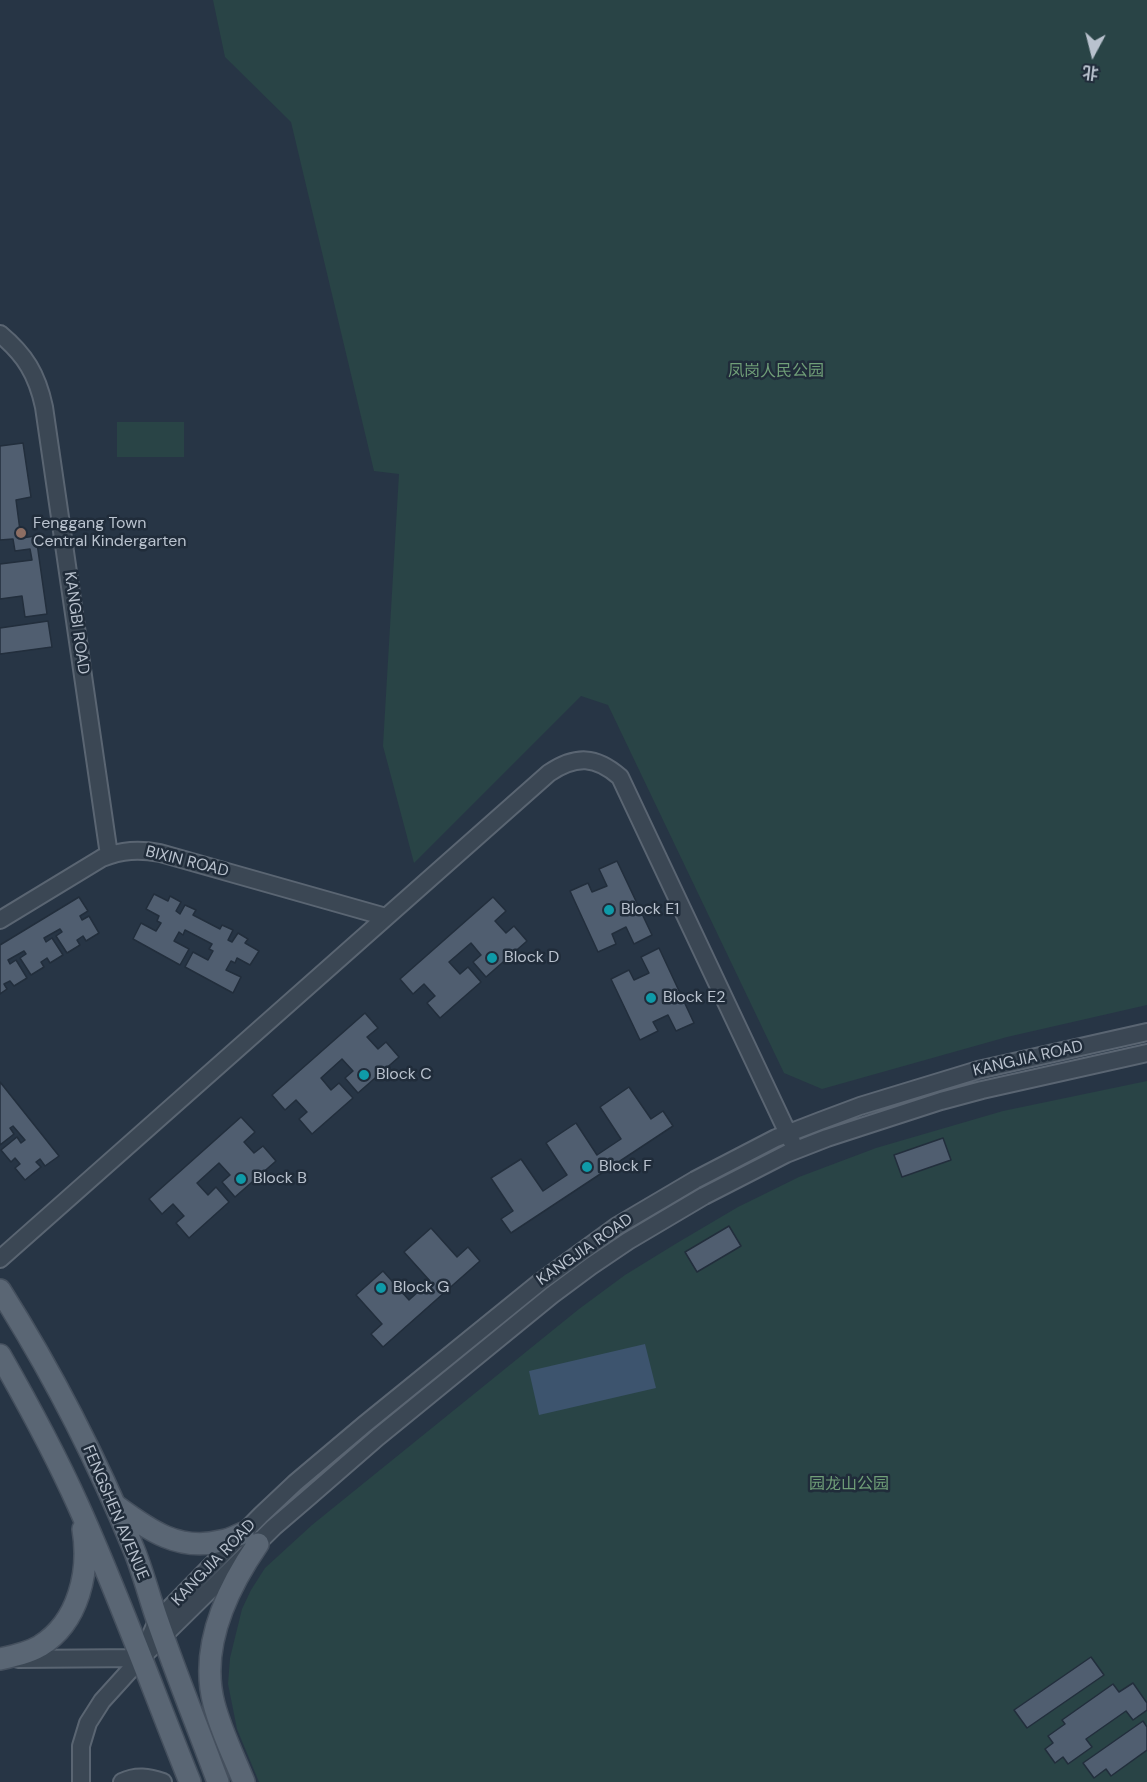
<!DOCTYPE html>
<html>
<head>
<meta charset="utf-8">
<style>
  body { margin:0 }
  #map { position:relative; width:1147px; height:1782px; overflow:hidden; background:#273545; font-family:"DM Sans","Noto Sans SC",sans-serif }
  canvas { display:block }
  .north { position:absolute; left:1063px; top:24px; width:60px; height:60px; -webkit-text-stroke:4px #202c3a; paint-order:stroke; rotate:187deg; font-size:16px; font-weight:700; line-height:24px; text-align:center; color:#b9c2ce }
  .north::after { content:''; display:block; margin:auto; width:21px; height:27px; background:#b9c2ce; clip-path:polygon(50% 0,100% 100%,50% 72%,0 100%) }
</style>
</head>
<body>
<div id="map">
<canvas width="1147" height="1782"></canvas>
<div class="north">北</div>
</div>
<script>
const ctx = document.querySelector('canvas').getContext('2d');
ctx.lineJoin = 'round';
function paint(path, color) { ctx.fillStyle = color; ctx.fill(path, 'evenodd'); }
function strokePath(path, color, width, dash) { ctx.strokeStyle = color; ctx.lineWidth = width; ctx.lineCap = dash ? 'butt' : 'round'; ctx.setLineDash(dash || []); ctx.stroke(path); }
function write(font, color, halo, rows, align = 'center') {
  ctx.font = font + ' "DM Sans","Noto Sans SC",sans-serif'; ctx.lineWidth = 5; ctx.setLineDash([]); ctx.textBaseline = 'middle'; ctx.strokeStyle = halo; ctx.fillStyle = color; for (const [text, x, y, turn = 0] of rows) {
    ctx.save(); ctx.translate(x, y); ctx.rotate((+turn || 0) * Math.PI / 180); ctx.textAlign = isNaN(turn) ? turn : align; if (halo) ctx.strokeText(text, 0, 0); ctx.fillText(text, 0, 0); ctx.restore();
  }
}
const green = new Path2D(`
  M 213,0 L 1147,0 L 1147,1005 L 1007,1037 L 822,1089 L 784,1073 L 608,705 L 581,696 L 414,863 L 383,746 L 399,474 L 374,471 L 291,122 L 225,57 Z
  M 117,422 L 184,422 L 184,457 L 117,457 Z
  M 1147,1081 L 1147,1782 L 259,1782 L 237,1729 L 228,1684 L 230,1658 L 242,1609 L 251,1590 L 265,1568 L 312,1525 L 579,1309 L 625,1275 L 677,1243 L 738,1207 L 799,1177 L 876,1148 L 1003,1111 Z`);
const water = new Path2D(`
  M 645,1344 L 656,1388 L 539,1415 L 529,1371 Z`);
const building = new Path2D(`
  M 23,443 L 31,497 L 16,500 L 21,538 L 36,536 L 47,614 L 25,617 L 22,596 L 0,599 L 0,564 L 32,560 L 30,549 L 15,551 L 13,539 L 0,540 L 0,446 Z
  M 48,621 L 52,647 L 0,654 L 0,628 Z
  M 617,861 L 652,935 L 634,944 L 626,927 L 612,934 L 616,944 L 598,952 L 570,891 L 588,883 L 592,892 L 607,886 L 599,869 Z
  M 154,894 L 168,901 L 170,896 L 181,902 L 176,911 L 180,914 L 185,905 L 196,910 L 193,915 L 220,929 L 222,925 L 233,930 L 228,940 L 232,942 L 238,933 L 248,939 L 245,943 L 259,951 L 250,965 L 237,958 L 235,963 L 231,961 L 226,970 L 241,977 L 233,993 L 185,967 L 193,952 L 208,960 L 213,951 L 209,949 L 212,944 L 185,930 L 183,935 L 179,932 L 174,941 L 189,949 L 180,965 L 133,939 L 141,923 L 156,931 L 161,923 L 157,921 L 159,916 L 146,909 Z
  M 79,897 L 88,911 L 80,916 L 82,920 L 89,916 L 99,933 L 86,941 L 83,936 L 77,940 L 80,945 L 67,953 L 56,936 L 62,932 L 60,929 L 44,938 L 46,942 L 52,938 L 63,955 L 50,963 L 47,958 L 41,962 L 44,967 L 31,975 L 20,958 L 26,954 L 24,951 L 8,960 L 10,964 L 16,960 L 27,978 L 14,986 L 10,981 L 4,984 L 7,989 L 0,994 L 0,945 Z
  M 493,897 L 506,911 L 495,921 L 506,933 L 514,926 L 527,941 L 486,977 L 473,962 L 481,955 L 471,943 L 449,962 L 460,974 L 468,967 L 481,982 L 440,1018 L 427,1003 L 435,996 L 424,984 L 413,994 L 400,979 Z
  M 659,948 L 694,1023 L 676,1031 L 668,1015 L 653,1022 L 658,1031 L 640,1040 L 611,979 L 629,970 L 634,980 L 649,973 L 641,957 Z
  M 365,1013 L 378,1028 L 367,1037 L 378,1049 L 386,1042 L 399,1057 L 358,1093 L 345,1078 L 353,1071 L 342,1059 L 321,1078 L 331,1090 L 339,1083 L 353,1098 L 312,1134 L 299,1119 L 307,1112 L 296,1100 L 285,1110 L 272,1095 Z
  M 0,1082 L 59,1156 L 45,1166 L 40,1159 L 36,1162 L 41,1167 L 25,1180 L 15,1168 L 20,1164 L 15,1158 L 11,1162 L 1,1150 L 17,1137 L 21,1143 L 25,1140 L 13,1126 L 10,1128 L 14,1134 L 0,1145 Z
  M 629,1087 L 651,1119 L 663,1111 L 673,1126 L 511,1233 L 501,1219 L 513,1211 L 491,1178 L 521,1159 L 543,1191 L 567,1175 L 546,1143 L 576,1123 L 597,1155 L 621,1139 L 600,1107 Z
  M 241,1117 L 255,1132 L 244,1142 L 254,1153 L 263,1146 L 276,1161 L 235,1197 L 222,1182 L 230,1175 L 219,1163 L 197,1183 L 208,1195 L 216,1187 L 229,1202 L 189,1238 L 176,1223 L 184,1216 L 173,1204 L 162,1214 L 149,1199 Z
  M 943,1138 L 951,1160 L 902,1177 L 894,1155 Z
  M 729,1226 L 741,1246 L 697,1272 L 685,1252 Z
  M 431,1228 L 457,1257 L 468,1247 L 480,1261 L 383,1347 L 371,1334 L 382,1324 L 356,1295 L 383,1271 L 409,1300 L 430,1281 L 404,1252 Z
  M 1091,1657 L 1104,1675 L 1027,1728 L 1014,1710 Z
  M 1133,1683 L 1147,1703 L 1147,1710 L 1133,1720 L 1126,1711 L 1086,1739 L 1092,1747 L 1068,1764 L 1063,1757 L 1055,1763 L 1045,1749 L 1053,1743 L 1048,1736 L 1065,1724 L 1062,1720 L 1113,1684 L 1119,1692 Z
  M 1143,1721 L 1147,1727 L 1147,1750 L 1111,1776 L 1106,1769 L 1094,1778 L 1083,1763 Z`);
const minor = new Path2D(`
  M 0,334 C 25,355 37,374 44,407 L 109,855
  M 0,920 L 102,858 C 122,850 139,849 160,853 L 386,917
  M 0,1259 L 549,773 C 576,755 596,756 620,777 L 792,1142
  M 18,1659 L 141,1658 L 157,1621 L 261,1515 L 295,1483 L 365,1424 L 540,1282 L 617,1226 L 695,1180 L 776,1138 L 820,1121 L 860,1106 L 978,1070 L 1147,1032
  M 81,1782 L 81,1746 L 88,1723 L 102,1701 L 141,1658 L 274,1527 L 309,1497 L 378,1437 L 552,1295 L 591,1266 L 628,1241 L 704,1196 L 786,1154 L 827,1138 L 941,1101 L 982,1090 L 1147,1053
  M 122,1782 C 136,1775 149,1777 163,1782`);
const major = new Path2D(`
  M 0,1290 C 52,1372 97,1460 134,1550 C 143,1572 149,1596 157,1619 C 176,1674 198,1728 218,1782
  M 0,1355 C 28,1404 55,1454 78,1505 C 119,1596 153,1690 190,1782
  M 115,1505 C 148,1529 178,1552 221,1541 C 229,1540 236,1536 243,1533
  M 0,1659 C 14,1656 28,1653 40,1646 C 79,1622 90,1571 83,1529
  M 244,1782 C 234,1757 221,1731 214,1704 C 199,1647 227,1589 258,1544`);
const markers = [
  [21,533,6,"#8d6e63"],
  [609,910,6,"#0f9aa8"],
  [492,958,6,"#0f9aa8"],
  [651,998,6,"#0f9aa8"],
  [364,1075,6,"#0f9aa8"],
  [587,1167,6,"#0f9aa8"],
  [241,1179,6,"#0f9aa8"],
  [381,1288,6,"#0f9aa8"]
];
const parkNames = [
  ["凤岗人民公园",776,372],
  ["园龙山公园",849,1485]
];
const poiNames = [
  ["Fenggang Town",33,524],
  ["Central Kindergarten",33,542],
  ["Block E1",621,910],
  ["Block D",504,958],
  ["Block E2",663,998],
  ["Block C",376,1075],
  ["Block F",599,1167],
  ["Block B",253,1179],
  ["Block G",393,1288]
];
const streetNames = [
  ["KANGBI ROAD",76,623,82],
  ["BIXIN ROAD",187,862,14],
  ["KANGJIA ROAD",1028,1059,-13],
  ["KANGJIA ROAD",585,1250,-35],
  ["FENGSHEN AVENUE",115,1513,67],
  ["KANGJIA ROAD",214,1563,-46]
];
paint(green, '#294446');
paint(water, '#3d546e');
paint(building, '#505e70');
strokePath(building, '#222e3c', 1.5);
strokePath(minor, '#5a6572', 20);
strokePath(major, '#45505e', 24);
strokePath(minor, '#3b4754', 16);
strokePath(major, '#5a6674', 21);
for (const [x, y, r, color] of markers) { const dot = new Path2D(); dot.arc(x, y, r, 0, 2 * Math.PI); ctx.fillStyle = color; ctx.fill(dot); strokePath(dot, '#202c3a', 2); }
write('16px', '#709f78', '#202c3a', parkNames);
write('16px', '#b9c2ce', '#202c3a', poiNames, 'left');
write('16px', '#b9c2ce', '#202c3a', streetNames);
</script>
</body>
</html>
